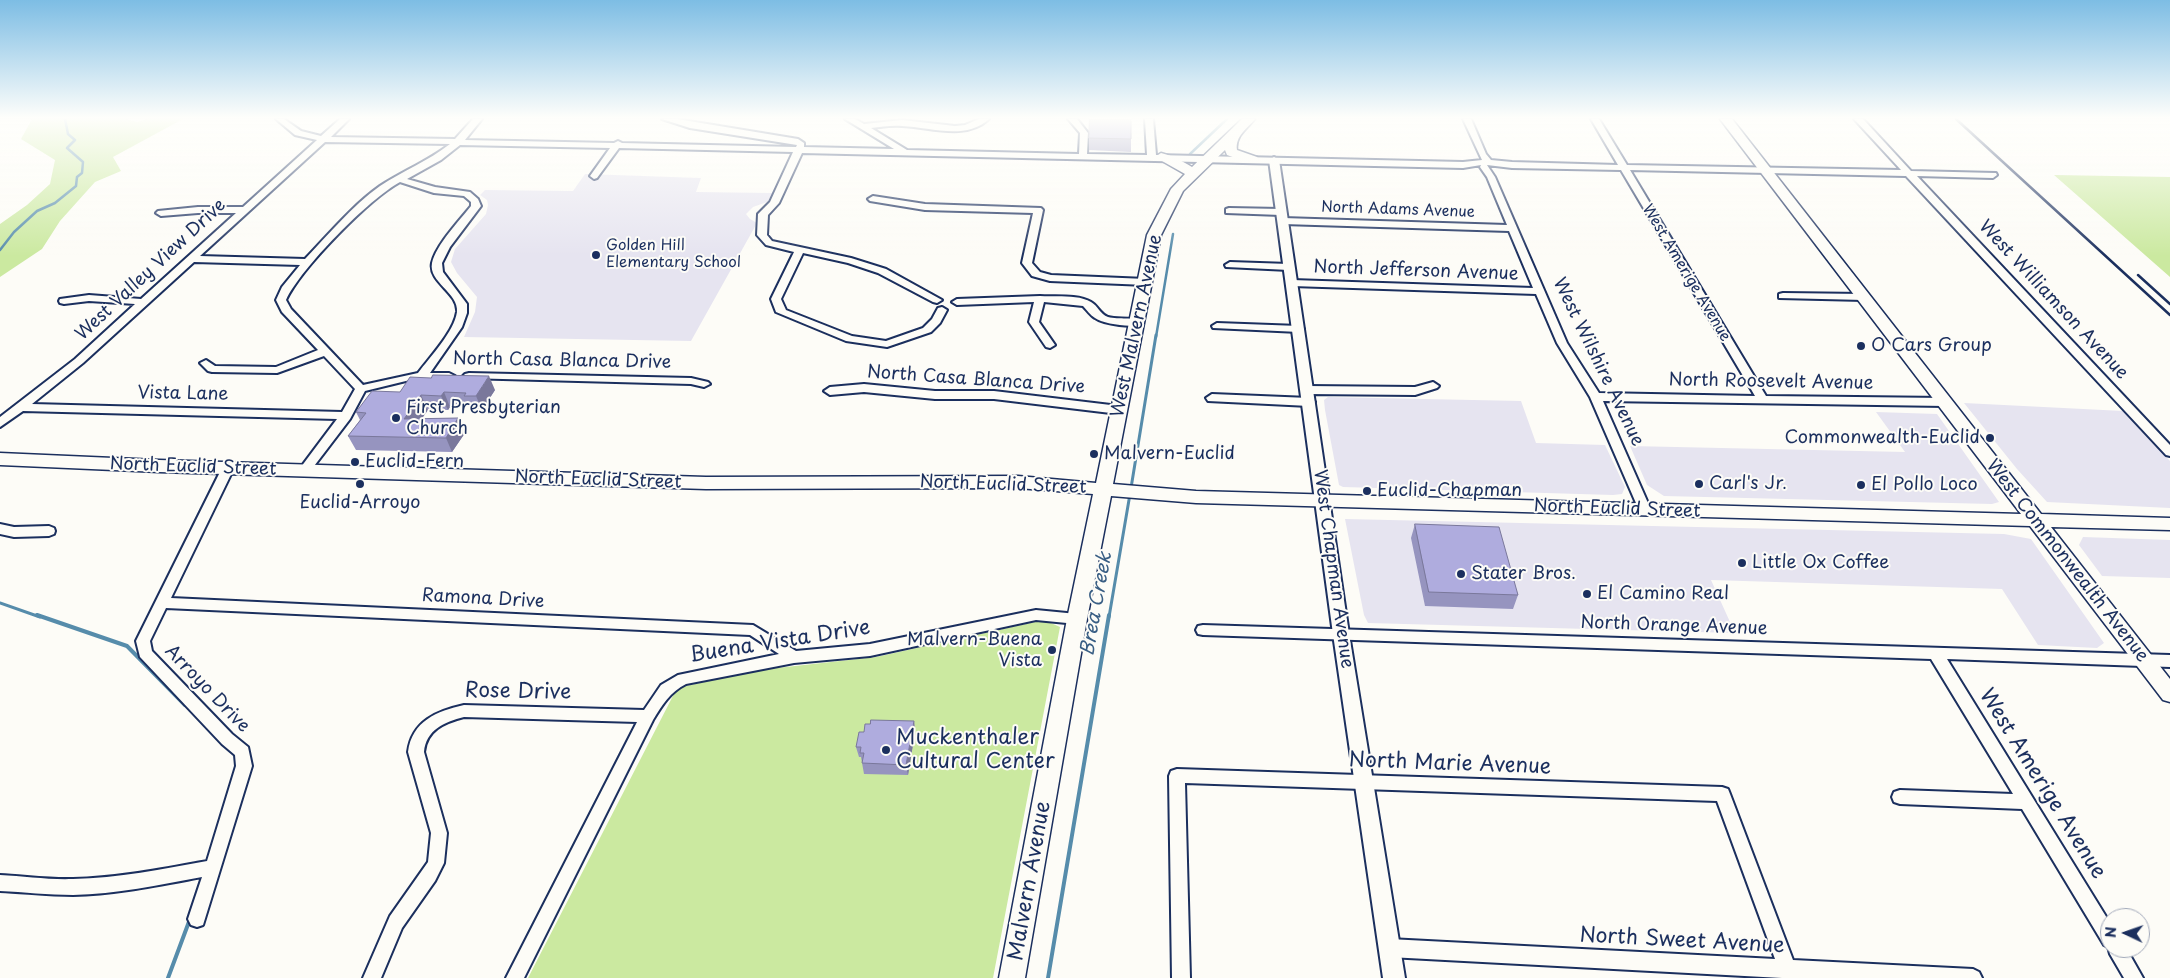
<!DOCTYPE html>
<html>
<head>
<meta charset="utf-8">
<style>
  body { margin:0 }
  #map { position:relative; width:2170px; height:978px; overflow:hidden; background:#fdfcf7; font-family:"Playpen Sans",sans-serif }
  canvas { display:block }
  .north { position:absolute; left:2100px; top:908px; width:50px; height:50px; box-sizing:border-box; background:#fdfcf7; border:1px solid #a3aaba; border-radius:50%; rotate:273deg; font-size:14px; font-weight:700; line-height:20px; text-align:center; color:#1b2f5e }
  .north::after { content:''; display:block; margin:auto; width:18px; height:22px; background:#1b2f5e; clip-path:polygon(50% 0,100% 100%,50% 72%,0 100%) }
</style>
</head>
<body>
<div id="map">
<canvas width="2170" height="978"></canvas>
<div class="north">N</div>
</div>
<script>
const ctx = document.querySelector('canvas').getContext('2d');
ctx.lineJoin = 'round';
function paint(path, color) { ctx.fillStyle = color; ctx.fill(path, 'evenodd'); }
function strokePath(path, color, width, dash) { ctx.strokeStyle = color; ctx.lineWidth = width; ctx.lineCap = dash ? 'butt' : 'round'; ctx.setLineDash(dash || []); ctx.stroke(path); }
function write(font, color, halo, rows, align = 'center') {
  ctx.font = font + ' "Playpen Sans",sans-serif'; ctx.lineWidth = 4; ctx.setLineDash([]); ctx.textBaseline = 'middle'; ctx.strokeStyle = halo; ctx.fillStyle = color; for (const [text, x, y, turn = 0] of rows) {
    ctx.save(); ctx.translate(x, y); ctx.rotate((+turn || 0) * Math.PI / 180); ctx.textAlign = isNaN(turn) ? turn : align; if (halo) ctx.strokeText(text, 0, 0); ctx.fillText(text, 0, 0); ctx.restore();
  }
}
const built = new Path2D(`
  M 585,174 L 701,178 L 696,192 L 774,193 L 767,202 L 753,207 L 746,214 L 750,219 L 757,223 L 691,341 L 464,337 L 475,312 L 477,297 L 457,273 L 451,262 L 455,249 L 486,214 L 488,205 L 487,200 L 480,195 L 485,190 L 573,191 Z
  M 1328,397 L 1521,401 L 1536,443 L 1605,445 L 1625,487 L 1622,494 L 1613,495 L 1343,487 L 1339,485 L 1325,410 L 1324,400 Z
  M 1964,403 L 2123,411 L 2170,461 L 2170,508 L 2047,502 L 2017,469 Z
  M 1876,412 L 1937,414 L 1999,502 L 1992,504 L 1664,496 L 1647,485 L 1630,446 L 1905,452 Z
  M 1345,519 L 2004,534 L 2031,539 L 2104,643 L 2097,648 L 2038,645 L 2002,589 L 1711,580 L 1735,633 L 1368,623 L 1364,615 Z
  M 2083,537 L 2170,540 L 2170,578 L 2102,576 L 2079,545 Z`);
const green = new Path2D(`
  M 32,119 L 126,119 L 137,122 L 147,119 L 183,119 L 113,157 L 121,171 L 95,182 L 60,221 L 42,249 L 0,277 L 0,224 L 27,205 L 50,184 L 55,160 L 21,139 Z
  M 2054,175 L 2170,177 L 2170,277 Z
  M 1044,620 L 1060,627 L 993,978 L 528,978 L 677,688 L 759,670 L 876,657 Z`);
const streamFar2 = new Path2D(`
  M 1190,154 L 1227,119
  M 0,250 L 14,232 L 37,211 L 55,203 L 76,186 L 77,177 L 82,173 L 83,162 L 67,148 L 75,140 L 68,134 L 65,119
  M 1156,337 L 1173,234`);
const streamFar1 = new Path2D(`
  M 1131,488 L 1156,335
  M 0,603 L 40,617
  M 1109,617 L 1130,494`);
const stream = new Path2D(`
  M 37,615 L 127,646 L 185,705
  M 168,978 L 190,919
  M 1048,978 L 1109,615`);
const minor = new Path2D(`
  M 276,119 L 284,119 L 301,131 L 321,136 L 340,119 L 349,119 L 331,137 L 455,139 L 473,119 L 482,119 L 465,140 L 614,143 L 618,141 L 622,143 L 796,147 L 797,145 L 690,128 L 662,119 L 677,119 L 798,139 L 804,143 L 804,147 L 894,149 L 845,119 L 855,119 L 864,124 L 902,120 L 955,126 L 965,125 L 979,119 L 989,119 C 965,141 930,127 902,126 C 892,125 881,127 871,128 L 907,150 L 1079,154 L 1080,133 L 1068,119 L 1077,119 L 1088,133 L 1087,154 L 1147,155 L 1145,119 L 1153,119 L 1156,155 L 1463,162 L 1482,160 L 1463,119 L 1471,119 L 1486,154 L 1491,160 L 1512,162 L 1618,165 L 1591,119 L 1599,119 L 1627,165 L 1901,170 L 1854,119 L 1863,119 L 1911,171 L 1996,173 L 1997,175 L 1993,178 L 1917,176 L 2170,445 L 2170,456 L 2166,455 L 1906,176 L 1630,170 L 1766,396 L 1945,398 L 1951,402 L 1945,406 L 1603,401 L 1651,510 L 1645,514 L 1639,510 L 1590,397 L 1557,343 L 1536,294 L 1292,286 L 1287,283 L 1292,280 L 1533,288 L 1509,231 L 1283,224 L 1278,221 L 1283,218 L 1507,225 L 1487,177 L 1480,167 L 1481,165 L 1463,168 L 802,153 L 779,203 L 768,215 L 767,235 L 772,241 L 851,258 L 886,269 L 942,300 L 937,303 L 933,302 L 878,273 L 848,263 L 803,253 L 781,299 L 786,310 L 852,336 L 886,341 L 923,328 L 932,319 L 938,308 L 942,307 L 947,310 L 940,323 L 931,332 L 887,347 L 846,341 L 776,312 L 771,299 L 794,252 L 766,245 L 757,235 L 758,214 L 770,202 L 793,152 L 619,148 L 597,178 L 594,179 L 590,176 L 610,148 L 460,145 L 441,160 L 407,179 L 435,187 L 470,192 L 478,199 L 481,206 L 450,247 L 442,263 L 443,272 L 467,304 L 467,313 L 462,327 L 430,373 L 449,373 L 455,376 L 449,379 L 410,380 L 365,391 L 350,419 L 308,474 L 300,474 L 298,471 L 337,419 L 23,411 L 0,427 L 0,417 L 75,359 L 135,304 L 89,301 L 64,304 L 60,303 L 59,301 L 60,299 L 89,295 L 141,299 L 236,213 L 198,213 L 161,216 L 156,213 L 158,211 L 198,207 L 243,207 L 317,140 L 295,135 ZM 325,142 L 450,144 C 428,161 403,171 380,186 C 352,206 329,234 305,259 L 200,256 ZM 1487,165 L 1512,168 L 1621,170 L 1755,396 L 1599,393 L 1567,343 L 1495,177 ZM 400,182 L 434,193 L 464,196 L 471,202 L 471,206 C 460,220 436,245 432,263 C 428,282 459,293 457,312 C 454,332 430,357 418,373 L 363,385 L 291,309 L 286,300 C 301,268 369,199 400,182 ZM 194,262 L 300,265 L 282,287 L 276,300 L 282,312 L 318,350 L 276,367 L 215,366 L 206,360 L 200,363 L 208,371 L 212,372 L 277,373 L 324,356 L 355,389 L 342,412 L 32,404 L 83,363 Z
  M 873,196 L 925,204 L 1041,208 L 1043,210 L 1032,263 L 1040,272 L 1051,275 L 1146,279 L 1151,282 L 1146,285 L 1050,281 L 1032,276 L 1022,263 L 1033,213 L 925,210 L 870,201 L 868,199 Z
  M 1229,208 L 1281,209 L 1286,212 L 1281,215 L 1226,213 L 1226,209 Z
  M 1230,262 L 1289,264 L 1294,267 L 1289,270 L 1226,267 L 1225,265 Z
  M 1783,293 L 1864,294 L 1869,297 L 1864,300 L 1779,298 L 1779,294 Z
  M 1040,296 C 1055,297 1078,294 1091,302 C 1098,306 1100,314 1108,317 C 1119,320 1134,316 1142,323 C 1136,329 1103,324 1095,318 C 1090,315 1087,310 1083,306 L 1044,302 L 1039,322 L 1055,345 L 1050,348 L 1046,347 L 1029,322 L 1034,302 L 957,305 L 952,302 L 957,299 Z
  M 1217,323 L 1299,326 L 1304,329 L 1299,332 L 1213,328 L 1212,326 Z
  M 469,373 L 691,378 L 708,382 L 710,384 L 704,387 L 691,384 L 465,378 L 463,376 L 465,374 Z
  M 1433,382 L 1439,386 L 1437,388 L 1415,395 L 1307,394 L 1301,390 L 1307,386 L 1415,387 Z
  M 864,384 L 935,391 L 994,391 L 1119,406 L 1125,410 L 1119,414 L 994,399 L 935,399 L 864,392 L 830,395 L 824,391 L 830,387 Z
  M 1212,394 L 1309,398 L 1315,402 L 1309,406 L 1208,401 L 1206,398 Z
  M 228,464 L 234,468 L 171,598 L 753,625 L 796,651 L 870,644 L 1036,610 L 1077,614 L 1082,615 L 1084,619 L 1082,623 L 1077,624 L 1036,620 L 870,656 L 794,663 L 686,684 C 670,692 662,705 653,720 L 524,978 L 506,978 L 637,722 L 464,717 C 444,722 426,730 424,752 L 447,833 L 444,863 L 435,881 L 402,928 L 381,978 L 363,978 L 390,916 L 428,862 L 431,833 L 408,752 C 412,721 437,711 464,705 L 644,710 L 661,685 L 678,675 L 779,654 L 750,635 L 166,608 L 150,641 L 152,651 L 232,734 L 248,747 L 252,766 L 203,925 L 197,927 L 191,925 L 188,919 L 202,877 C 159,885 116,894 73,895 C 48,895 24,892 0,891 L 0,875 C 24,876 49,880 73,879 C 118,878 163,869 207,861 L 236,766 L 235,755 L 222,744 L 140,657 L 136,641 L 222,468 Z
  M 0,524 L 14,527 L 49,526 L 54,528 L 55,531 L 54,534 L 49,536 L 14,537 L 0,534 Z
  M 1203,625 L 2170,655 L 2170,667 L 1947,659 L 2110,923 L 2110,948 L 2126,948 L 2143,978 L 2124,978 L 2110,954 L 2108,947 L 2104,945 L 2022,809 L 1900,804 L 1894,802 L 1892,797 L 1894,792 L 1900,790 L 2013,794 L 1931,659 L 1203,635 L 1198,634 L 1196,630 L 1198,626 Z
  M 1177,769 L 1722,787 L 1728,789 L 1730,794 L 1793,960 L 1973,969 L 1979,972 L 1982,978 L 1782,978 L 1389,957 L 1383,954 L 1380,948 L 1383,942 L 1389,939 L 1775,959 L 1717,801 L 1185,783 L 1190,978 L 1172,978 L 1169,776 L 1171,771 Z`);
const tertiary = new Path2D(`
  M 1274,157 L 1279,160 L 1349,634 L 1405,978 L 1383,978 L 1333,634 L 1269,160 Z`);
const secondary = new Path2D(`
  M 1242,119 L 1255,119 C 1247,129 1235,136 1237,150 L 1257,157 L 1259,160 L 1257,163 L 1249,163 L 1227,155 L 1225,150 L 1183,191 L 1161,235 L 1113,484 L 1196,491 L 2021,514 L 1720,119 L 1732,119 L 2041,514 L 2170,518 L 2170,530 L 2051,527 L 2170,679 L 2170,702 L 2163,700 L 2030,526 L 1196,503 L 1111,496 L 1087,619 L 1025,978 L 999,978 L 1067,619 L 1093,494 L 1018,488 L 706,489 L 159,472 L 0,465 L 0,453 L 159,460 L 706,477 L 1018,476 L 1096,483 L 1147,235 L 1171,189 L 1185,174 L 1155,157 L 1161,153 C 1173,156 1182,161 1192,167 Z`);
const rail = new Path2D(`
  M 1956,119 L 2170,315
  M 2138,275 L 2170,304`);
const wall = new Path2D(`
  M 1131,119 L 1131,152 L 1089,150 L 1089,138 Z
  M 431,378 L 495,390 L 482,410 L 470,410 L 469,407 L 450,407 L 448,410 L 428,410 L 421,419 L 458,418 L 465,433 L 452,452 L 356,450 L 348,436 L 360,420 L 356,412 L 400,392 Z
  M 1415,524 L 1518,595 L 1513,609 L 1425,606 L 1411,538 Z
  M 914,721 L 915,732 L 908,775 L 864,774 L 861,757 L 859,757 L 856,747 L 864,732 Z`);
const shadedWall = new Path2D(`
  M 489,376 L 495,390 L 482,410 L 476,396 Z
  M 444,392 L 450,407 L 448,410 L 441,396 Z
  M 421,395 L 428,410 L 411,434 L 404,419 Z
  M 458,418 L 465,433 L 452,452 L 446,438 Z
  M 914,721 L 915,732 L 908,775 L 906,765 Z`);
const building = new Path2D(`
  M 1090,119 L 1131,119 L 1131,139 L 1089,138 Z
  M 433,375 L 489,376 L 476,396 L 464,396 L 466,393 L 444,392 L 441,396 L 421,395 L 404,419 L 458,418 L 446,438 L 348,436 L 366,413 L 356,412 L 372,391 L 400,392 L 410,377 L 431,378 Z
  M 1415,524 L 1499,527 L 1518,595 L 1429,592 Z
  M 871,720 L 914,721 L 906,765 L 862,763 L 864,753 L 860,753 L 861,747 L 856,747 L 859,732 L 864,732 L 865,724 L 870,724 Z`);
const markers = [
  [596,255,5,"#1b2f5e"],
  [1861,346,5,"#1b2f5e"],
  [396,418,5,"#1b2f5e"],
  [1990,438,5,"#1b2f5e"],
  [1094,454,5,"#1b2f5e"],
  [355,462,5,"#1b2f5e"],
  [360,484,5,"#1b2f5e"],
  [1699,484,5,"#1b2f5e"],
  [1861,485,5,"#1b2f5e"],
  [1367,491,5,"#1b2f5e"],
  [1742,563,5,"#1b2f5e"],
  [1461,574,5,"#1b2f5e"],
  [1587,594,5,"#1b2f5e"],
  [1052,650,5,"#1b2f5e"],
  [886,750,5,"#1b2f5e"]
];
const farStreetnames = [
  ["North Adams Avenue",1398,210,2],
  ["West Amerige Avenue",1686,273,59]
];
const farPoinames = [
  ["Golden Hill",606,246],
  ["Elementary School",606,263]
];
const streetNames = [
  ["West Valley View Drive",151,270,-43],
  ["North Jefferson Avenue",1416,271,2],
  ["West Williamson Avenue",2053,300,47],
  ["West Malvern Avenue",1137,326,-78],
  ["North Casa Blanca Drive",562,361,1],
  ["West Wilshire Avenue",1598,362,64],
  ["North Casa Blanca Drive",976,380,4],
  ["North Roosevelt Avenue",1771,382,1],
  ["Vista Lane",183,394,1],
  ["North Euclid Street",193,467,2],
  ["North Euclid Street",598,480,2],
  ["North Euclid Street",1003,485,2],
  ["North Euclid Street",1617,509,2],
  ["West Commonwealth Avenue",2067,561,52],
  ["West Chapman Avenue",1333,569,82],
  ["Ramona Drive",483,599,3],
  ["North Orange Avenue",1674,626,2],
  ["Arroyo Drive",207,689,46]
];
const poiNames = [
  ["O Cars Group",1871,346],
  ["First Presbyterian",406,408],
  ["Church",406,429],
  ["Commonwealth-Euclid",1980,438,"right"],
  ["Malvern-Euclid",1104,454],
  ["Euclid-Fern",365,462],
  ["Carl's Jr.",1709,484],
  ["El Pollo Loco",1871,485],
  ["Euclid-Chapman",1377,491],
  ["Euclid-Arroyo",360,503,"center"],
  ["Little Ox Coffee",1752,563],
  ["Stater Bros.",1471,574],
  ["El Camino Real",1597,594],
  ["Malvern-Buena",1042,640,"right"],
  ["Vista",1042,661,"right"]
];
const waterNames = [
  ["Brea Creek",1097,604,-80]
];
const nearStreetnames = [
  ["Buena Vista Drive",780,642,-9],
  ["Rose Drive",518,692,1],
  ["North Marie Avenue",1450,764,2],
  ["West Amerige Avenue",2042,784,58],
  ["Malvern Avenue",1030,881,-80],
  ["North Sweet Avenue",1682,941,3]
];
const nearPoinames = [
  ["Muckenthaler",896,738],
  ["Cultural Center",896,762]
];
paint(built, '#e6e4f0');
paint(green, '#cbe9a0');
strokePath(streamFar2, '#568cab', 2.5);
strokePath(streamFar1, '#568cab', 3);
strokePath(stream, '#568cab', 4);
strokePath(minor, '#1b2f5e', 4);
strokePath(tertiary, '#1b2f5e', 4);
strokePath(secondary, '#1b2f5e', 3);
paint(minor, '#fdfcf7');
paint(tertiary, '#fdfcf7');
paint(secondary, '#fdfcf7');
strokePath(rail, '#1b2f5e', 2.5);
paint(wall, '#9694bf');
paint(shadedWall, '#7a789b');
paint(building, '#afacde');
strokePath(building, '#7a789b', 1);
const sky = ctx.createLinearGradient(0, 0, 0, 256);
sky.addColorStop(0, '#7dbde4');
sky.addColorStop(0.46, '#fefefb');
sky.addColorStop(1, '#fefefb00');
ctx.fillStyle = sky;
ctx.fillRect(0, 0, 2170, 256);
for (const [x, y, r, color] of markers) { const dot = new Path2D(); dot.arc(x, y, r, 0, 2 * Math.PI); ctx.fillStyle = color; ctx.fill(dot); strokePath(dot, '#fdfcf7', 2); }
write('15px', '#1b2f5e', '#fdfcf7', farStreetnames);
write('15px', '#1b2f5e', '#fdfcf7', farPoinames, 'left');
write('18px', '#1b2f5e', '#fdfcf7', streetNames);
write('18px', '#1b2f5e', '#fdfcf7', poiNames, 'left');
write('italic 19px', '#395e84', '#fdfcf7', waterNames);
write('21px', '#1b2f5e', '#fdfcf7', nearStreetnames);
write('21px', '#1b2f5e', '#fdfcf7', nearPoinames, 'left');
</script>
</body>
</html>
